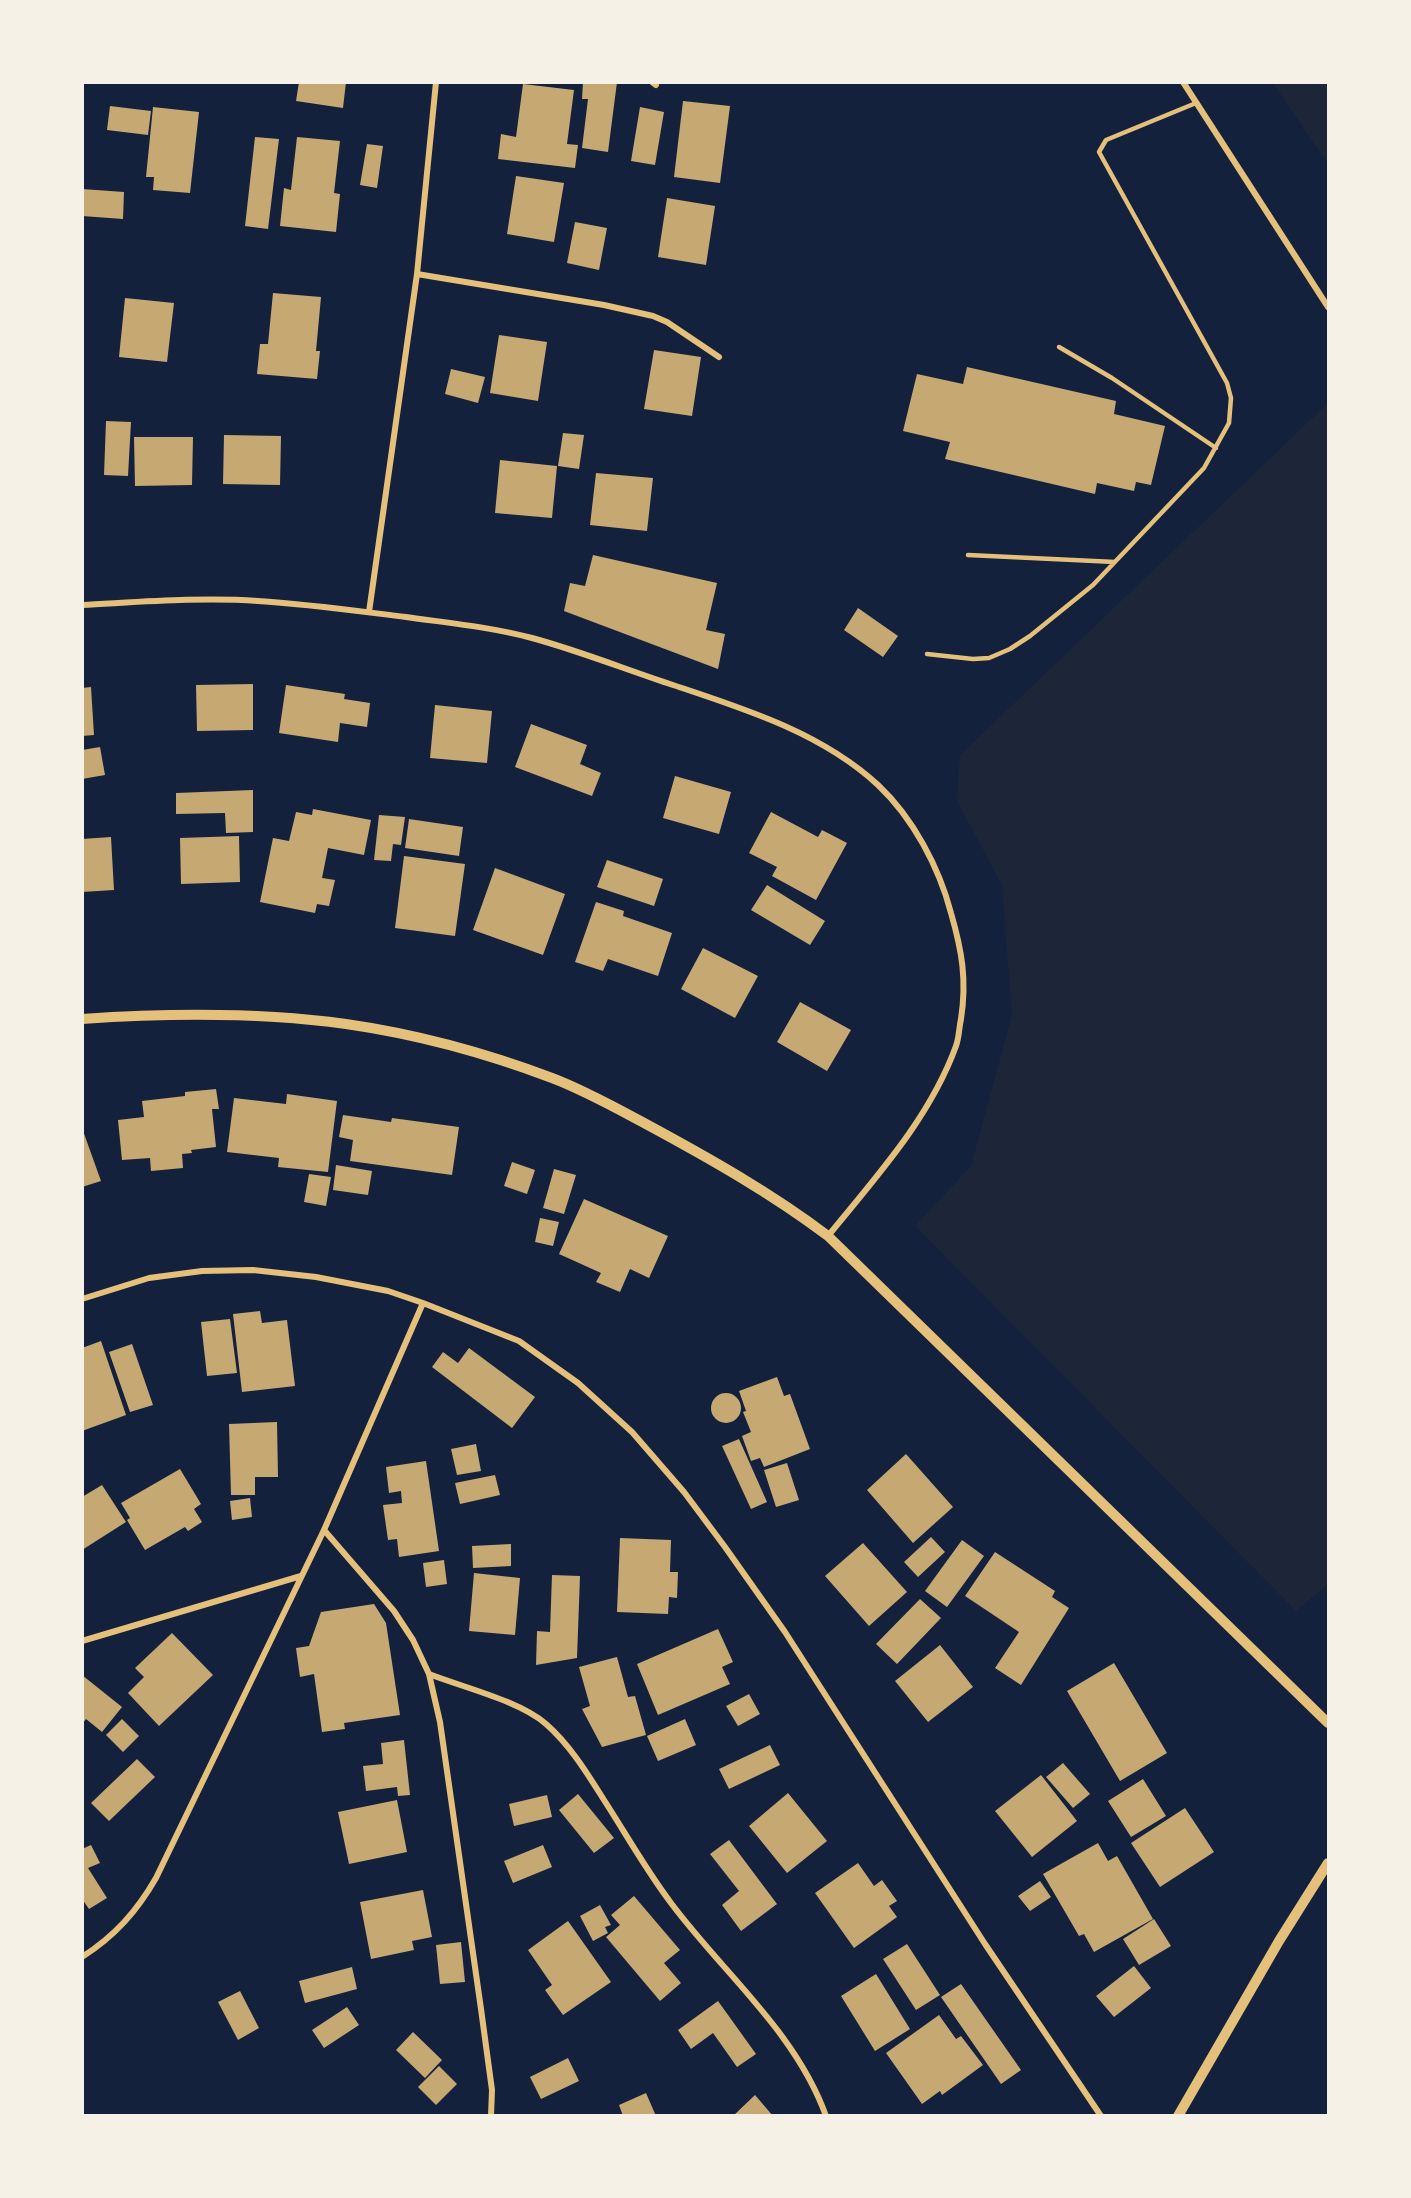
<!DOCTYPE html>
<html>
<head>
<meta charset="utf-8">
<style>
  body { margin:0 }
  #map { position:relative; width:1411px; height:2198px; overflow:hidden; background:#14213d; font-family:"Golos Text",sans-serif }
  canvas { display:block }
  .frame { position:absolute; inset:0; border:84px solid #f6f1e7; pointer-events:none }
</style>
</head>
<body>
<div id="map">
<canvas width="1411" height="2198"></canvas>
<div class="frame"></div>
</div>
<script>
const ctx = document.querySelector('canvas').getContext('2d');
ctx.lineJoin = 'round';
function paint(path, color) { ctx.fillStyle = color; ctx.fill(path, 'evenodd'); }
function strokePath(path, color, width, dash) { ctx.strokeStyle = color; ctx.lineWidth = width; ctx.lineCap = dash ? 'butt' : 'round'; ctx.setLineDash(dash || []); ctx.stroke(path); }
const green = new Path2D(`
  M 1273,83 L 1328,83 L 1328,164 Z
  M 1328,403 L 1328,1584 L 1296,1611 L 915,1226 L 971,1166 L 1012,1015 L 1002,885 L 957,801 L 960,755 Z`);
const building = new Path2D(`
  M 299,82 L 346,82 L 343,108 L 296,101 Z
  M 583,82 L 617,82 L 608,152 L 582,148 L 588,99 L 582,99 Z
  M 523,84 L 574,90 L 567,144 L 578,145 L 575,168 L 498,159 L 501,134 L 516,137 Z
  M 683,101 L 730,106 L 720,183 L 674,177 Z
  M 110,106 L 151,111 L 148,135 L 107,130 Z
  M 153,107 L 199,112 L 190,193 L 153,190 L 154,177 L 146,177 Z
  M 640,107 L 664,112 L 655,165 L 631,161 Z
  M 255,137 L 279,139 L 268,229 L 245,226 Z
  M 297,137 L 340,141 L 334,193 L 340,194 L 336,232 L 280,226 L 284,188 L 291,190 Z
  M 367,144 L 383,146 L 377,188 L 360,185 Z
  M 516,176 L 564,183 L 554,242 L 507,234 Z
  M 82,189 L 124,192 L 123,219 L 82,216 Z
  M 667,198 L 715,206 L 706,265 L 658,257 Z
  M 575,222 L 607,228 L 599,270 L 567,263 Z
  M 273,293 L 321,297 L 316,351 L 320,351 L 317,379 L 257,374 L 260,344 L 268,344 Z
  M 125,298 L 174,303 L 167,362 L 119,357 Z
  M 499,335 L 547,342 L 538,401 L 490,393 Z
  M 654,350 L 701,357 L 692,416 L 644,409 Z
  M 967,367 L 1116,401 L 1114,414 L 1165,426 L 1151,485 L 1136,482 L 1134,491 L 1097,483 L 1095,494 L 945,459 L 950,442 L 903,431 L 917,374 L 963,384 Z
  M 451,369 L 485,377 L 478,403 L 445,394 Z
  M 106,421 L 131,422 L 128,476 L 104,475 Z
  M 563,433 L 584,435 L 579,469 L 558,466 Z
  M 224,435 L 281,436 L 280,485 L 223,484 Z
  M 134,437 L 193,437 L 192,485 L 135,486 Z
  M 500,460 L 557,466 L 552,518 L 495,513 Z
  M 596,473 L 653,478 L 647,531 L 590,525 Z
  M 593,555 L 717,583 L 706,630 L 725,634 L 718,669 L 564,611 L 570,583 L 585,586 Z
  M 858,608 L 898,636 L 883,657 L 844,630 Z
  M 253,684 L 253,730 L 197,731 L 196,685 Z
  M 286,685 L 345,694 L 344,699 L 370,703 L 367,727 L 340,723 L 338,742 L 279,733 Z
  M 91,687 L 94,735 L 82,736 L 82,688 Z
  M 435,705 L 492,711 L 487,763 L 430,758 Z
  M 531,724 L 587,745 L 580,764 L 601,773 L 592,796 L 515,767 Z
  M 100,747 L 105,775 L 82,779 L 82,750 Z
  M 675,776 L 731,792 L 719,834 L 663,818 Z
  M 253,790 L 253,832 L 226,833 L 225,813 L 176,814 L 176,793 Z
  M 313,809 L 371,820 L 364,855 L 328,848 L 322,878 L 335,880 L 329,906 L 317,904 L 315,913 L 260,902 L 273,838 L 289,841 L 296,812 L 312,815 Z
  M 771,812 L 818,837 L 822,830 L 847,843 L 816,900 L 772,876 L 777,867 L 749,853 Z
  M 379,815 L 405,817 L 401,845 L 393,844 L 391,861 L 374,860 Z
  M 409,819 L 463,827 L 459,856 L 405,848 Z
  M 239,836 L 240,882 L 181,884 L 180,838 Z
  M 111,837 L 114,890 L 82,892 L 82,839 Z
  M 404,856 L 465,864 L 455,936 L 395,928 Z
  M 607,860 L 663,879 L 654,906 L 597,887 Z
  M 495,868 L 565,894 L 543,955 L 473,930 Z
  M 767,885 L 825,921 L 810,945 L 751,910 Z
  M 596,902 L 624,911 L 623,916 L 672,933 L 658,976 L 608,959 L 603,971 L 575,962 Z
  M 703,948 L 758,976 L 735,1018 L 681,989 Z
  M 800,1002 L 851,1030 L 827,1071 L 777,1042 Z
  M 216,1089 L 219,1109 L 212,1109 L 216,1147 L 191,1150 L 192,1153 L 182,1154 L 183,1168 L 151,1171 L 150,1158 L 122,1160 L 118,1120 L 144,1117 L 142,1101 L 185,1096 L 185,1092 Z
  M 287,1094 L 337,1101 L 328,1172 L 278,1167 L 279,1158 L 227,1152 L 234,1098 L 286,1104 Z
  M 343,1115 L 391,1122 L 392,1118 L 459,1127 L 452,1175 L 350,1161 L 353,1140 L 339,1137 Z
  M 82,1128 L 101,1181 L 82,1187 Z
  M 512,1162 L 535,1170 L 527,1194 L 504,1186 Z
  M 336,1165 L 372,1171 L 368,1195 L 333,1190 Z
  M 554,1169 L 576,1175 L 564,1214 L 543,1208 Z
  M 309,1174 L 331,1177 L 326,1206 L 304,1202 Z
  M 584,1199 L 668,1236 L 649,1278 L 630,1269 L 620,1292 L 596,1282 L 601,1273 L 559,1254 Z
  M 540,1218 L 559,1222 L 553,1246 L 535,1242 Z
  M 260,1311 L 262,1323 L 287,1320 L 295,1386 L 242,1392 L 233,1314 Z
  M 230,1319 L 237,1373 L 207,1376 L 201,1322 Z
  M 101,1341 L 126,1415 L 82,1431 L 82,1348 Z
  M 132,1344 L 153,1405 L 130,1412 L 109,1352 Z
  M 469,1348 L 535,1397 L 512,1428 L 432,1367 L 443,1352 L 458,1363 Z
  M 777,1377 L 784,1396 L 790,1394 L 810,1449 L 764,1467 L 760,1458 L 751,1461 L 742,1436 L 751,1432 L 743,1412 L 746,1411 L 739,1391 Z
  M711 1408a15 15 0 1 1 30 0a15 15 0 1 1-30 0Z
  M 277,1422 L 278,1477 L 255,1477 L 255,1495 L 231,1495 L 229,1424 Z
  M 739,1439 L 767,1502 L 751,1509 L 722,1446 Z
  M 476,1444 L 481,1471 L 457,1475 L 451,1449 Z
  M 906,1454 L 953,1507 L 913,1543 L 867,1490 Z
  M 426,1461 L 439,1551 L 399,1557 L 397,1539 L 388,1540 L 383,1505 L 402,1503 L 401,1491 L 389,1493 L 386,1467 Z
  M 787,1463 L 799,1500 L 776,1507 L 764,1470 Z
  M 180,1469 L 201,1504 L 194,1509 L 202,1522 L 188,1531 L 185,1527 L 145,1550 L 127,1520 L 130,1518 L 121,1503 Z
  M 495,1475 L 500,1495 L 460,1504 L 455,1483 Z
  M 102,1485 L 126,1522 L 82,1550 L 82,1497 Z
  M 250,1498 L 252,1517 L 232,1520 L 230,1501 Z
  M 931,1537 L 945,1552 L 918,1577 L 904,1562 Z
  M 620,1538 L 671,1540 L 670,1572 L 678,1572 L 677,1598 L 669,1597 L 668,1614 L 617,1612 Z
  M 962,1540 L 984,1556 L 947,1607 L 925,1591 Z
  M 863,1543 L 907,1592 L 869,1626 L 825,1576 Z
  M 511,1544 L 511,1566 L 473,1568 L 472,1546 Z
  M 995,1552 L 1055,1591 L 1052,1597 L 1069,1608 L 1021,1685 L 995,1668 L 1019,1632 L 965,1596 Z
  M 444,1560 L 447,1584 L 426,1587 L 423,1563 Z
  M 474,1573 L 520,1578 L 515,1635 L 469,1631 Z
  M 552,1575 L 580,1576 L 577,1658 L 536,1665 L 537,1631 L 550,1632 Z
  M 920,1599 L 941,1618 L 897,1664 L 876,1644 Z
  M 374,1604 L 386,1623 L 400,1715 L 344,1723 L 345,1729 L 322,1732 L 314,1674 L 300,1677 L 296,1648 L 309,1646 L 321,1612 Z
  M 718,1629 L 733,1662 L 722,1667 L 730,1684 L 658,1715 L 637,1664 Z
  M 172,1633 L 213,1675 L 159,1726 L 128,1693 L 144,1677 L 135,1668 Z
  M 940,1645 L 973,1687 L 928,1722 L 895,1681 Z
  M 617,1657 L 628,1697 L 635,1696 L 646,1735 L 602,1747 L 582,1709 L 590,1706 L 579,1667 Z
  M 1114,1663 L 1167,1753 L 1120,1781 L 1067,1691 Z
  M 82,1675 L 122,1707 L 102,1732 L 86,1719 L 82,1724 Z
  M 749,1694 L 760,1714 L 738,1726 L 726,1706 Z
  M 122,1719 L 139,1736 L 123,1752 L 106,1735 Z
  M 685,1719 L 696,1745 L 658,1761 L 647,1736 Z
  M 404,1740 L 410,1795 L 398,1796 L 397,1787 L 366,1791 L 363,1766 L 383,1764 L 381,1743 Z
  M 770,1745 L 780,1765 L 729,1789 L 719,1769 Z
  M 137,1759 L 155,1777 L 109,1821 L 91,1803 Z
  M 1063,1763 L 1090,1794 L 1073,1808 L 1046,1777 Z
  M 1041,1775 L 1077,1821 L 1032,1857 L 995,1811 Z
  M 1143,1779 L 1166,1816 L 1131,1837 L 1108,1801 Z
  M 788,1793 L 827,1841 L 787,1873 L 749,1826 Z
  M 578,1794 L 614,1838 L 594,1853 L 559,1810 Z
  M 547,1795 L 552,1817 L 514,1826 L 509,1804 Z
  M 397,1800 L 407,1852 L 349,1864 L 338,1812 Z
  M 1185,1808 L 1214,1852 L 1160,1887 L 1131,1843 Z
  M 729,1840 L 777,1904 L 741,1931 L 722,1905 L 739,1891 L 710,1854 Z
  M 1098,1843 L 1108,1861 L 1117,1856 L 1153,1919 L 1094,1952 L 1084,1934 L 1079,1936 L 1043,1874 Z
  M 91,1845 L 100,1863 L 88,1868 L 107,1898 L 89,1909 L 82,1899 L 82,1849 Z
  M 543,1845 L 552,1867 L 513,1883 L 504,1861 Z
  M 858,1863 L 874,1886 L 882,1880 L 897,1901 L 889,1906 L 897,1917 L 854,1948 L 815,1893 Z
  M 1040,1881 L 1051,1897 L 1030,1911 L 1018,1896 Z
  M 423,1890 L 432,1937 L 412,1941 L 414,1950 L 371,1959 L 360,1902 Z
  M 634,1896 L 680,1950 L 664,1963 L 681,1983 L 660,2001 L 606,1937 L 620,1925 L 611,1915 Z
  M 600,1905 L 611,1925 L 605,1927 L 608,1933 L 593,1941 L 580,1916 Z
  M 1154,1919 L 1171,1946 L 1139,1965 L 1123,1939 Z
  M 568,1921 L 611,1982 L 563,2015 L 545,1990 L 552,1985 L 528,1950 Z
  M 461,1942 L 465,1982 L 440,1984 L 436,1945 Z
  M 907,1944 L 940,1995 L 916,2010 L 883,1959 Z
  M 1134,1966 L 1151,1988 L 1114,2017 L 1096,1996 Z
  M 352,1967 L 357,1989 L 305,2003 L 299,1981 Z
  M 876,1974 L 910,2029 L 875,2051 L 841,1996 Z
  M 961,1984 L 1021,2070 L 1001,2084 L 941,1997 Z
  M 240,1991 L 259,2028 L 238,2040 L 218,2002 Z
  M 718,2001 L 756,2054 L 737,2067 L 713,2033 L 691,2049 L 678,2030 Z
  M 347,2007 L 359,2025 L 324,2048 L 312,2030 Z
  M 939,2015 L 956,2039 L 961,2036 L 983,2065 L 942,2095 L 940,2091 L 922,2104 L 886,2053 Z
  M 413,2032 L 442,2060 L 425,2078 L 396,2050 Z
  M 568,2058 L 579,2081 L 541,2099 L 530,2077 Z
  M 439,2066 L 457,2084 L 436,2105 L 418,2087 Z
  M 646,2093 L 656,2116 L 623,2116 L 619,2105 Z
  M 755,2095 L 773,2116 L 733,2116 Z`);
const service = new Path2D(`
  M 1059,347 L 1112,378 L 1216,448
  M 968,555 L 1115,562
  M 927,654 L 973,659 L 989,658 L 1010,649 L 1030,636 L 1093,585 L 1204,468 L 1229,423 L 1231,398 L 1227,383 L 1099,152 L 1106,140 L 1196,103`);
const minor = new Path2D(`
  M 652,82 L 656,85
  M 1183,82 L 1328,307
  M 417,274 L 604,305 L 653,316 L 667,322 L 719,357
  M 82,605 C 141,602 200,597 258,601 C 307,604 357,611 406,617 C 448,623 491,627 532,638 C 580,651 627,670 673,685 C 745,709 822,733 878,785 C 913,818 939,867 951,913 C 962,951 967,980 961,1019 C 959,1028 959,1038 956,1046 C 930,1118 876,1177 828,1236
  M 369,612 L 417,274 L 436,82
  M 82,1299 L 149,1278 L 202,1271 L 253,1270 L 316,1277 L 388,1291 L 423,1303 L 519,1341 L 578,1383 L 632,1432 L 684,1492 L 725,1547 L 785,1632 L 985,1944 L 1101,2116
  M 324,1530 L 394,1611 L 413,1640 L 429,1674 L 440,1722 L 481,2009 L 492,2090 L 491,2116
  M 82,1641 L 301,1576
  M 429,1674 C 462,1687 520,1701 546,1724 C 570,1745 587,1773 604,1800 C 626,1834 646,1870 671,1903 C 723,1973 796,2032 826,2116
  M 82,1957 C 115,1936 137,1911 156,1878 L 324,1530 L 423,1303`);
const tertiary = new Path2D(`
  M 82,1019 C 170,1013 258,1012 346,1024 C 416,1034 486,1053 552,1078 C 584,1090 616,1108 646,1124 C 709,1158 771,1193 828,1236 L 1328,1723
  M 1178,2116 L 1279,1941 L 1328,1863`);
paint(green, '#1d2539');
paint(building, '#c6a872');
strokePath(service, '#e5c07b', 4.5);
strokePath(minor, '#e5c07b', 6);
strokePath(tertiary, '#e5c07b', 10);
</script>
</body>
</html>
